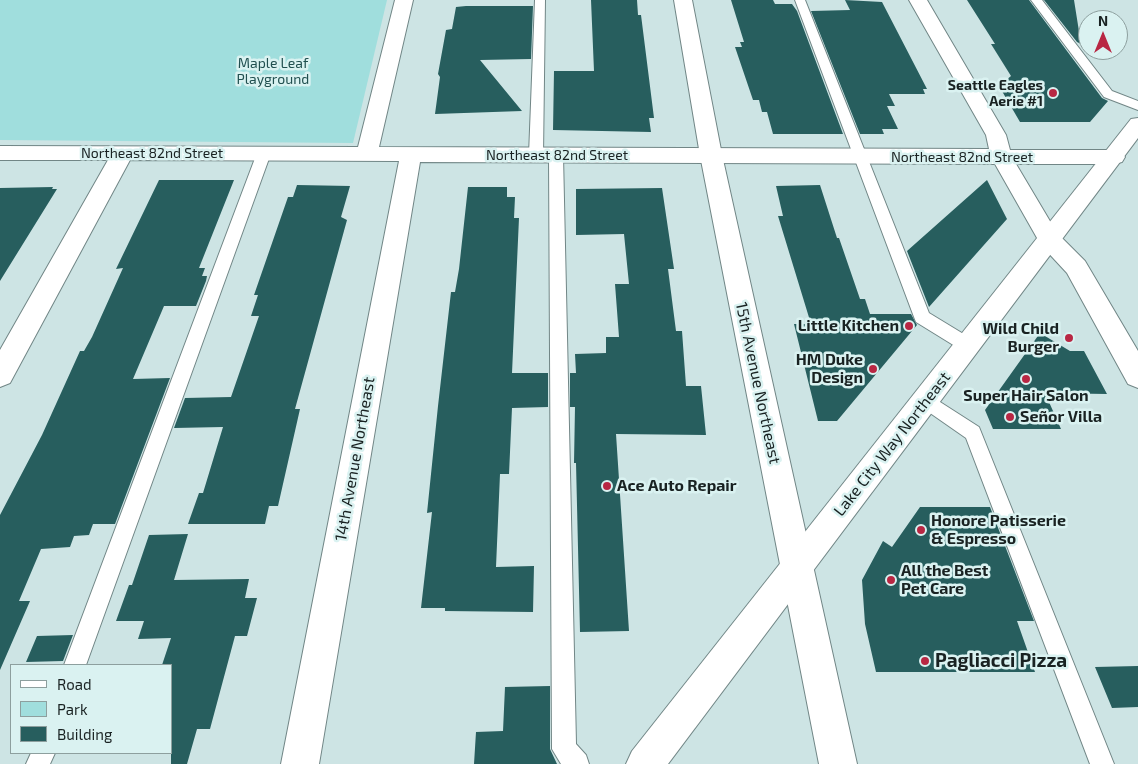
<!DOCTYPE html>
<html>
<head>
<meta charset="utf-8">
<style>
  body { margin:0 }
  #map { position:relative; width:1138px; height:764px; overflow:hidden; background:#cde4e4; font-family:"Exo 2",sans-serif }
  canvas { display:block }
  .legend { position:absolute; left:10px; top:664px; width:162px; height:90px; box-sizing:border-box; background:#daf2f1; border:1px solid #8d9f9e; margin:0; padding:6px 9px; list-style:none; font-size:15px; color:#192222 }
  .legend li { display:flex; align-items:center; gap:10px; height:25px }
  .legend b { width:25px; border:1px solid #8d9f9e }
  .north { position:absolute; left:1078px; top:10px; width:50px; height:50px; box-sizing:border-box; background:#daf2f1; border:1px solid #8d9f9e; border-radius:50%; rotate:0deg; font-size:14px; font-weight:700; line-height:20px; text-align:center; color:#192222 }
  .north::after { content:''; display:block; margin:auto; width:18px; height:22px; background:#b82743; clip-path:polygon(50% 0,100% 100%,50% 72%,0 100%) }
</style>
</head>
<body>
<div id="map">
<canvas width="1138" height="764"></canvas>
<ul class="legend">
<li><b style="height:6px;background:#fff"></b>Road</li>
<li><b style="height:14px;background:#a0dedd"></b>Park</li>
<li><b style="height:14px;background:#275e5e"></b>Building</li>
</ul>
<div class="north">N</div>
</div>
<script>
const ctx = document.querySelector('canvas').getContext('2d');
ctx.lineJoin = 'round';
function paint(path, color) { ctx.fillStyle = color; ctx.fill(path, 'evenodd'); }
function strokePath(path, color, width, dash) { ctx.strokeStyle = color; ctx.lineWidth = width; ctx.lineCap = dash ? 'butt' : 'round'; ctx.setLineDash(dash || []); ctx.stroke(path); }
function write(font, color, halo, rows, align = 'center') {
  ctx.font = font + ' "Exo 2",sans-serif'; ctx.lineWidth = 5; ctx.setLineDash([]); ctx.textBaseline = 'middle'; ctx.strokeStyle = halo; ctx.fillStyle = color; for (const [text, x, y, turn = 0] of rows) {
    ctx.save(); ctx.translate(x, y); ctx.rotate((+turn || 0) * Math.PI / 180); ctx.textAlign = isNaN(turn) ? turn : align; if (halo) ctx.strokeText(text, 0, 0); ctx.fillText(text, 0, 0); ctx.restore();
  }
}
const green = new Path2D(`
  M 0,0 L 387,0 L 353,143 L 0,140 Z`);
const building = new Path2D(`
  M 591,0 L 637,0 L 638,15 L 641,15 L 654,118 L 649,118 L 651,132 L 553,130 L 554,71 L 594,71 Z
  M 731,0 L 773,0 L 775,4 L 792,4 L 797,11 L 843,134 L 773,134 L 767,112 L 762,112 L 759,100 L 753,100 L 735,47 L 742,47 L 740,42 L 744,42 Z
  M 845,0 L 882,2 L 927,89 L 923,89 L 925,94 L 889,94 L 895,106 L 887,106 L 898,129 L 882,129 L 884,134 L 860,134 L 811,11 L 850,10 Z
  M 967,0 L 1029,0 L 1102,98 L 1108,101 L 1090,122 L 1020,122 L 999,86 L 1011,76 L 991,44 L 995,44 Z
  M 1044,0 L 1074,0 L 1081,44 L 1077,42 Z
  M 466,6 L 533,6 L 531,59 L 480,60 L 522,111 L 435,114 L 440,77 L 438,74 L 446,30 L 452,29 L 456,7 Z
  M 159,180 L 234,180 L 199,268 L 205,268 L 202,276 L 207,276 L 206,281 L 196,306 L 164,306 L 133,379 L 170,378 L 115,524 L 93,524 L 89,535 L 74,536 L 70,547 L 41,549 L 19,601 L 30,601 L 0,670 L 0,515 L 42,435 L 80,351 L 84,351 L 92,337 L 123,268 L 116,269 Z
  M 987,180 L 1007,219 L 929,307 L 907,251 Z
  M 297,185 L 350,186 L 341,217 L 347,220 L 295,409 L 300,409 L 278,506 L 269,506 L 265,524 L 188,524 L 199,493 L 203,493 L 223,427 L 174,428 L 185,398 L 231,397 L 259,316 L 251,316 L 258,295 L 254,295 L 288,197 L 293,197 Z
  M 820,185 L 837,238 L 839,238 L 860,299 L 865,299 L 870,314 L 911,314 L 917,325 L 837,421 L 818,421 L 794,324 L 811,324 L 778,216 L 783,216 L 776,186 Z
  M 53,187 L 52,189 L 57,189 L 0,281 L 0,188 Z
  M 468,187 L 507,187 L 507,197 L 515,197 L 514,218 L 519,218 L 512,373 L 548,373 L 548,407 L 512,408 L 509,474 L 500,474 L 496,567 L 534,566 L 533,612 L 445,611 L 445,608 L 421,608 L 432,512 L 427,513 L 438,406 L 451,292 L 455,292 L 459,269 Z
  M 662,188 L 674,269 L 668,269 L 676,331 L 682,331 L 686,386 L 701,386 L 706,435 L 616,434 L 629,631 L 580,632 L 576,463 L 574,463 L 575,407 L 570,407 L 570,373 L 576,373 L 575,354 L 606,353 L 606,337 L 619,337 L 615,284 L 629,284 L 624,234 L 576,235 L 576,189 Z
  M 1040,333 L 1070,351 L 1084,351 L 1107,394 L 1045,393 L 1061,429 L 993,429 L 985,410 Z
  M 920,507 L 990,507 L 1034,621 L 1017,621 L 1035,672 L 876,672 L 865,624 L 862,580 L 883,541 L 892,547 Z
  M 188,534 L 174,580 L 249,579 L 245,598 L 257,598 L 247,636 L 235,636 L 210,729 L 197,729 L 187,764 L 171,764 L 171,665 L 162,665 L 171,638 L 138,639 L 144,621 L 116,621 L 129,585 L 132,585 L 149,535 Z
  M 73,635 L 63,661 L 26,662 L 37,636 Z
  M 1138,666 L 1138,707 L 1112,708 L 1095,667 Z
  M 550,686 L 550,749 L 557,764 L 474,764 L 476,732 L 503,731 L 505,687 Z`);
const lane = new Path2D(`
  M 535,0 L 545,0 L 543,155 L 536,159 L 529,155 Z
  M 795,0 L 805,0 L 929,313 L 975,341 L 977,346 L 975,351 L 969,353 L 963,351 L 916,322 L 914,317 Z
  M 1031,0 L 1042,0 L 1112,91 L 1138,101 L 1138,110 L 1104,97 Z
  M 264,149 L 271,153 L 86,665 L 64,665 L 257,153 Z
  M 556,151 L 563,155 L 576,744 L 586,755 L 589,764 L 561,764 L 552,749 L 549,155 Z
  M 926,393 L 979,427 L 1114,764 L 1090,764 L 966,438 L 920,406 L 917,401 L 920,396 Z
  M 31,753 L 55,753 L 50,764 L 26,764 Z`);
const street = new Path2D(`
  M 395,0 L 413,0 L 379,147 L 989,149 L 986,135 L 909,0 L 927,0 L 1006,135 L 1010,150 L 1114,150 L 1122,152 L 1125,157 L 1122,162 L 1114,164 L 1016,164 L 1057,233 L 1085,261 L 1138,351 L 1138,388 L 1128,384 L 1067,273 L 1041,245 L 995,164 L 420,162 L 319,764 L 281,764 L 399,161 L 130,160 L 10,383 L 0,387 L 0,350 L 108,160 L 0,160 L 0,146 L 358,147 Z`);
const secondary = new Path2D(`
  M 674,0 L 692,0 L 722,155 L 857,764 L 819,764 L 700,155 Z`);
const primary = new Path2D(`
  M 1138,118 L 1138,138 L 668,764 L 626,764 L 632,751 L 1131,119 Z`);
const markers = [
  [1053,93,5,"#b82743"],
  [909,326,5,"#b82743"],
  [1069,338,5,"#b82743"],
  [873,369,5,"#b82743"],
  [1026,379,5,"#b82743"],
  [1010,417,5,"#b82743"],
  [607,486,5,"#b82743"],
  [921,530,5,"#b82743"],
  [891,580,5,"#b82743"],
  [925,661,5,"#b82743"]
];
const farParknames = [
  ["Maple Leaf",273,63],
  ["Playground",273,79]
];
const farPoinames = [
  ["Seattle Eagles",1043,85],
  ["Aerie #1",1043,101]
];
const farStreetnames = [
  ["Northeast 82nd Street",152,153],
  ["Northeast 82nd Street",557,155],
  ["Northeast 82nd Street",962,157]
];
const poiNames = [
  ["Little Kitchen",899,326,"right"],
  ["Wild Child",1059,329,"right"],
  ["Burger",1059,347,"right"],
  ["HM Duke",863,360,"right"],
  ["Design",863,378,"right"],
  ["Super Hair Salon",1026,396,"center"],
  ["Señor Villa",1020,417],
  ["Ace Auto Repair",617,486],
  ["Honore Patisserie",931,521],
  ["& Espresso",931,539],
  ["All the Best",901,571],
  ["Pet Care",901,589]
];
const streetNames = [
  ["15th Avenue Northeast",758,383,78],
  ["Lake City Way Northeast",892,444,-52],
  ["14th Avenue Northeast",355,459,-80]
];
const nearPoinames = [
  ["Pagliacci Pizza",935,661]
];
paint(green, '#a0dedd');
paint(building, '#275e5e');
strokePath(lane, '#718686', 2);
strokePath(street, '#718686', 2);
strokePath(secondary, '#718686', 2);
strokePath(primary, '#718686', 2);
paint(lane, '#fff');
paint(street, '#fff');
paint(secondary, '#fff');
paint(primary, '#fff');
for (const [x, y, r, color] of markers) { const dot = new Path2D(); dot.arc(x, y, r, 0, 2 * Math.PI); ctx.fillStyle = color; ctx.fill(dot); strokePath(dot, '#daf2f1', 2); }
write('14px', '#215050', '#daf2f1', farParknames);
write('bold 14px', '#192222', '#daf2f1', farPoinames, 'right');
write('14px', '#192222', '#daf2f1', farStreetnames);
write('bold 16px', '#192222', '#daf2f1', poiNames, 'left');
write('16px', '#192222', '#daf2f1', streetNames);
write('bold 19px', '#192222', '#daf2f1', nearPoinames, 'left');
</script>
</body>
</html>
